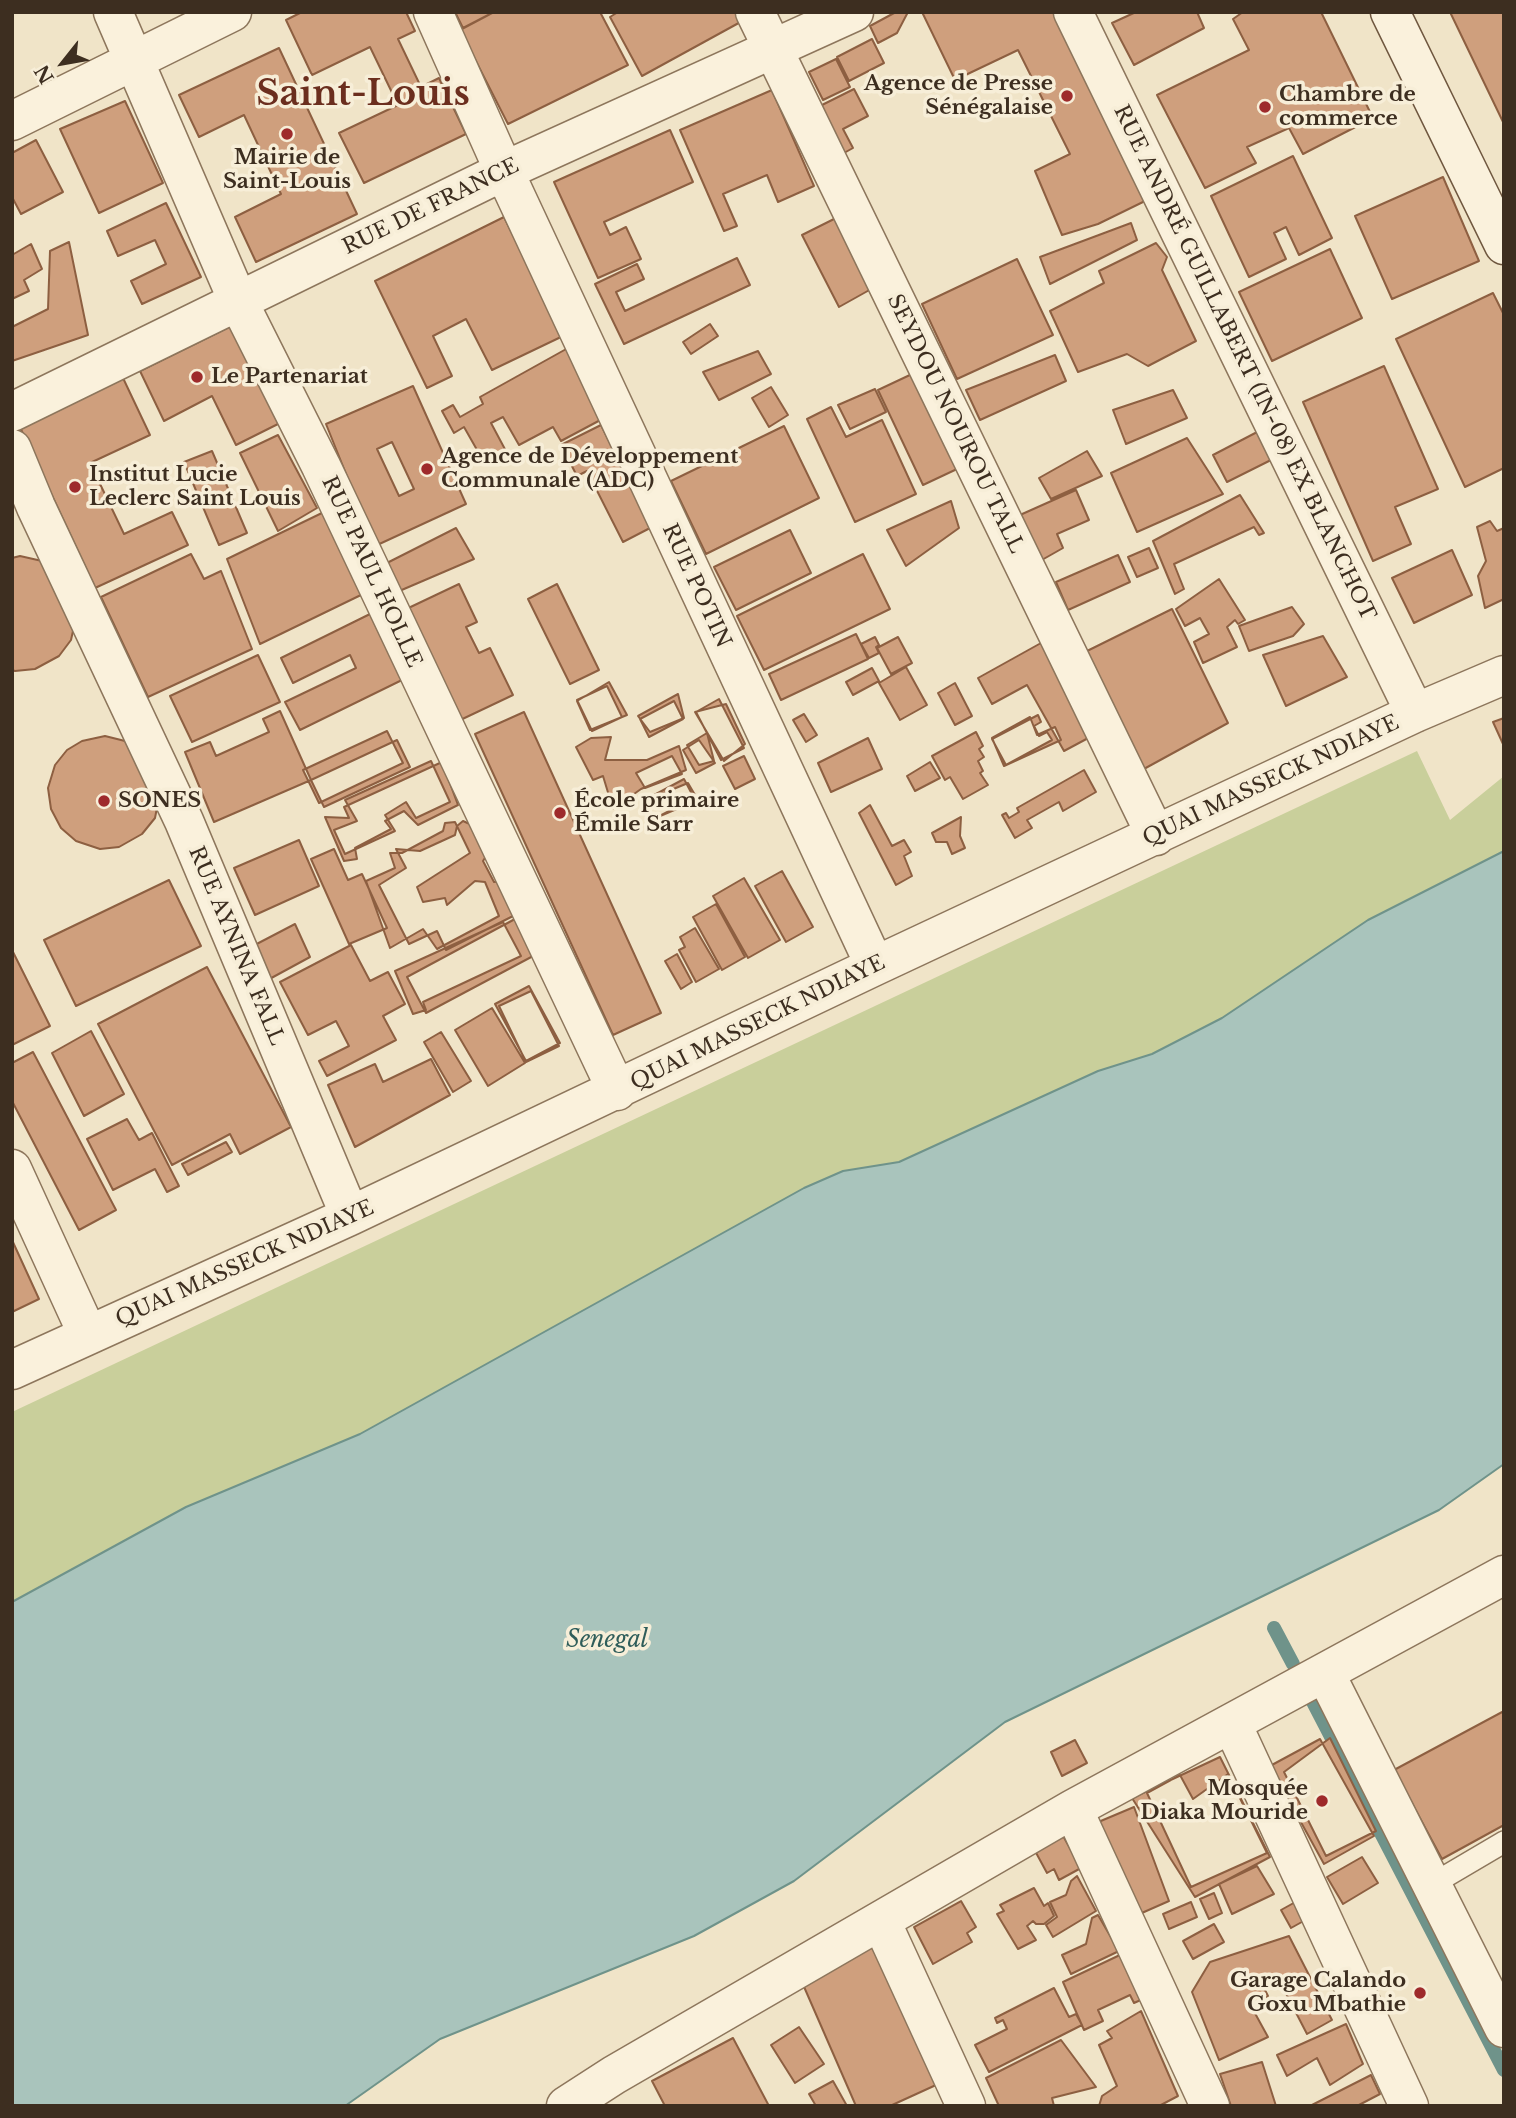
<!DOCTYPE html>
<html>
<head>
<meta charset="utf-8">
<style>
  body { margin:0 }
  #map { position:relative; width:1516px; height:2118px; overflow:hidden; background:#f0e4c8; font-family:"Libre Baskerville",serif }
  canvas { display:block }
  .frame { position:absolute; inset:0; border:14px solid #3d2e20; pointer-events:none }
  .north { position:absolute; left:28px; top:28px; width:70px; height:70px; -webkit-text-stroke:5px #f7eed8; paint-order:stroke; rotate:239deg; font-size:19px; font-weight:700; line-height:28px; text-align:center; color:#3d2e20 }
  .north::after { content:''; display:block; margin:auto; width:24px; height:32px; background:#3d2e20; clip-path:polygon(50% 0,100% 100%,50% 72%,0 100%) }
</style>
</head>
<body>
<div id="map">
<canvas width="1516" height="2118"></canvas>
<div class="frame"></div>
<div class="north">N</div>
</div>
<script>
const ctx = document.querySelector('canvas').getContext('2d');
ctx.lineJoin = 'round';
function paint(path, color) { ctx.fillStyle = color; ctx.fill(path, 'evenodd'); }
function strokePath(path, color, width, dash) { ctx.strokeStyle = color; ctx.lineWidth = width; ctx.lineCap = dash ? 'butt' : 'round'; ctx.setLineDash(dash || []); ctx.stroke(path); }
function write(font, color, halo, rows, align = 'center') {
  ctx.font = font + ' "Libre Baskerville",serif'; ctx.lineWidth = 7; ctx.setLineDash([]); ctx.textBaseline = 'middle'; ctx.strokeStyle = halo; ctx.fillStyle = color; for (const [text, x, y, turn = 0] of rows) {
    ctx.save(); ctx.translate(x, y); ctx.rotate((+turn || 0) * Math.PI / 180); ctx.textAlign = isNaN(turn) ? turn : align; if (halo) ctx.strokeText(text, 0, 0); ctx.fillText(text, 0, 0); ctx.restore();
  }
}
const green = new Path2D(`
  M 1417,751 L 1450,820 L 1504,776 L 1504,851 L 1368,920 L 1222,1019 L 1152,1054 L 1098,1071 L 899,1162 L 843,1171 L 360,1434 L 186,1507 L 12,1602 L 12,1412 Z`);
const water = new Path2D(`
  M 1504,851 L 1504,1464 L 1439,1510 L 1005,1722 L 794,1881 L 694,1936 L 440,2039 L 345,2106 L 12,2106 L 12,1602 L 186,1507 L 360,1434 L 804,1188 L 843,1171 L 899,1162 L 1098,1071 L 1152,1054 L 1222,1018 L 1368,920 Z`);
const stream = new Path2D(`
  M 1274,1628 L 1293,1664
  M 1312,1700 L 1504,2070`);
const building = new Path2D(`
  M 302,12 L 406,12 L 415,31 L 398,39 L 421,87 L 439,78 L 466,134 L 364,183 L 339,133 L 398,105 L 370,47 L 312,75 L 286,20 Z
  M 455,12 L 494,12 L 463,28 Z
  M 494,12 L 600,12 L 628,65 L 508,124 L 460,30 Z
  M 618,12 L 742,12 L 746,19 L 642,76 L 610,17 Z
  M 896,12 L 908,12 L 897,33 L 878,43 L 870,26 Z
  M 922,12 L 1059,12 L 1145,201 L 1098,224 L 1062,235 L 1035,171 L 1070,154 L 1018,50 L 955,80 Z
  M 1136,12 L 1197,12 L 1204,28 L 1134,65 L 1112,23 Z
  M 1321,12 L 1373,118 L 1303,154 L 1289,128 L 1247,147 L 1256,163 L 1205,188 L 1157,95 L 1249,50 L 1233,19 L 1243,12 Z
  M 1450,12 L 1504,12 L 1504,124 Z
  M 872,39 L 884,63 L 849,81 L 837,57 Z
  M 279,48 L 357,214 L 256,262 L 235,217 L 281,194 L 244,115 L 199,137 L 179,95 Z
  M 836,59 L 850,87 L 823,100 L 809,72 Z
  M 854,89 L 868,116 L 843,129 L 853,148 L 844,153 L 820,106 Z
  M 772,90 L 814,186 L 778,202 L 767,175 L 723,194 L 737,226 L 724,231 L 680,130 Z
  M 125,101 L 163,183 L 99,213 L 60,129 Z
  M 670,130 L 693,182 L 604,222 L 610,235 L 626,227 L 641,259 L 598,278 L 554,182 Z
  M 36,140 L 63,192 L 21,214 L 12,197 L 12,153 Z
  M 1293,156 L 1332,238 L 1299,255 L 1286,227 L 1274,233 L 1286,259 L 1249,277 L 1211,196 Z
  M 1443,177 L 1479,261 L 1392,299 L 1355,216 Z
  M 166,203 L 201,277 L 142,304 L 131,281 L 166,264 L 155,240 L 118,256 L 107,231 Z
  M 504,217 L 563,336 L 492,370 L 466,319 L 433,336 L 452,376 L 427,388 L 375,281 Z
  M 836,218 L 873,288 L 839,307 L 802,235 Z
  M 1131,223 L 1137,240 L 1050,284 L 1040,257 Z
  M 69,242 L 88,335 L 12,361 L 12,327 L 48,309 L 50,251 Z
  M 1156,243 L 1167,257 L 1162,270 L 1196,341 L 1148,366 L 1127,354 L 1078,372 L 1050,311 L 1104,283 L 1099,271 Z
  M 31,244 L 42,269 L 24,280 L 29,291 L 12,299 L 12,255 Z
  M 1330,249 L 1362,318 L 1272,361 L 1239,292 Z
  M 737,258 L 750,285 L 624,344 L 595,284 L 637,264 L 644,279 L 616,292 L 625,311 Z
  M 1017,259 L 1053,335 L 957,379 L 922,304 Z
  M 1493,293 L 1504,315 L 1504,468 L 1465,487 L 1396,339 Z
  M 710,324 L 718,336 L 691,354 L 683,342 Z
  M 233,325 L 282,422 L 236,445 L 212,396 L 164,421 L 140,371 Z
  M 568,348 L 606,417 L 561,441 L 553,427 L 519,445 L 503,417 L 491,423 L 507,453 L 485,464 L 464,427 L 454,433 L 442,411 L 453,405 L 460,417 L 483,404 L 480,397 Z
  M 758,351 L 771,374 L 719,400 L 703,372 Z
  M 1055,355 L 1066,381 L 980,420 L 966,390 Z
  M 1384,366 L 1438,489 L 1395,507 L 1411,544 L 1373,561 L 1303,402 Z
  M 912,374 L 957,469 L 923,485 L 878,390 Z
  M 123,378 L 150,435 L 90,463 L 124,534 L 172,512 L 188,545 L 95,588 L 19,425 Z
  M 413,386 L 466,504 L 375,546 L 326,424 ZM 392,442 L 414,489 L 399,496 L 377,449 Z
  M 771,387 L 788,415 L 769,427 L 752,398 Z
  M 875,389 L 886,412 L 850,429 L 838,405 Z
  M 1173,390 L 1187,418 L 1126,444 L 1113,410 Z
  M 831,407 L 846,437 L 882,420 L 916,494 L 855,522 L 807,419 Z
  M 601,425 L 652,527 L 623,542 L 587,471 L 577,476 L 561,445 Z
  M 784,426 L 819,498 L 706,554 L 671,481 Z
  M 1261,430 L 1275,458 L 1227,482 L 1213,455 Z
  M 278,435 L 317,508 L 278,531 L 240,453 Z
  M 1187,438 L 1223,494 L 1137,532 L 1111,473 Z
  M 212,451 L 247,533 L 219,545 L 184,462 Z
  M 1087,451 L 1102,476 L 1051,499 L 1039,478 Z
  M 1076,490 L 1089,520 L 1057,534 L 1063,548 L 1033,565 L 1011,519 Z
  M 1240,495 L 1264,533 L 1259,535 L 1254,527 L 1174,564 L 1184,589 L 1175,594 L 1153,541 Z
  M 951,501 L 959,528 L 906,566 L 887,530 Z
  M 324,512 L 363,594 L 260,644 L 227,559 Z
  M 1490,521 L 1497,531 L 1504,528 L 1504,599 L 1485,608 L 1478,576 L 1486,561 L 1477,527 Z
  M 456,528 L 474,559 L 390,595 L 379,567 Z
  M 790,530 L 811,573 L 736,610 L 714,567 Z
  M 1149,548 L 1158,568 L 1137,577 L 1128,557 Z
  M 1452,550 L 1472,595 L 1414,623 L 1392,578 Z
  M 191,554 L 204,579 L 221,571 L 252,649 L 148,697 L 101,597 Z
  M 863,554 L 890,609 L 764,670 L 737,616 Z
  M 1118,555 L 1130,582 L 1068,610 L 1056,582 Z
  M 20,556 L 42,561 L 77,613 L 71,640 L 59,656 L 35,669 L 15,671 L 12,670 L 12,558 Z
  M 1219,579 L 1245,620 L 1238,624 L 1235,620 L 1227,627 L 1237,647 L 1203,663 L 1194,642 L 1209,634 L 1200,618 L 1185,626 L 1176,609 Z
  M 459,584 L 477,622 L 466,627 L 479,653 L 490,648 L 513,695 L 454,723 L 400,612 Z
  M 557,584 L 599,670 L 570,684 L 528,599 Z
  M 1292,607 L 1304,624 L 1293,636 L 1249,651 L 1239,626 Z
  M 1172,609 L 1228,723 L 1142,770 L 1085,652 Z
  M 370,614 L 402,680 L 300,730 L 285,702 L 356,668 L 350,655 L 293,683 L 281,658 Z
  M 856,634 L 868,659 L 781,700 L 769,674 Z
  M 1323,636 L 1347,677 L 1286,706 L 1263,655 Z
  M 875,637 L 879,645 L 876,647 L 879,653 L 869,658 L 861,644 Z
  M 898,637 L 912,663 L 891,674 L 877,648 Z
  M 1041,643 L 1092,736 L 1064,751 L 1027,685 L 992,704 L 978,678 Z
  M 258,655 L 280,702 L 192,742 L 170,696 Z
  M 906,667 L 927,705 L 900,720 L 879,683 Z
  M 872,668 L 879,681 L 853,695 L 846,682 Z
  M 609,682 L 627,715 L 590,730 L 577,701 Z
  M 955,683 L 972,716 L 955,725 L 938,693 Z
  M 607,686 L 622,717 L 592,731 L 577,700 Z
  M 678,694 L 684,718 L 650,732 L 638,716 Z
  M 719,699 L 744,748 L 721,760 L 696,712 Z
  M 674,701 L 683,719 L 649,737 L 640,719 Z
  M 726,704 L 745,744 L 724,761 L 695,712 Z
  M 280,711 L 311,780 L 214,822 L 185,752 L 210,742 L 216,756 L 269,732 L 263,719 Z
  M 524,712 L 661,1013 L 613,1035 L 475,734 Z
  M 804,714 L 817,735 L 806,742 L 793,720 Z
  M 1038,715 L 1041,722 L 1034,726 L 1039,736 L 1047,732 L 1052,740 L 1006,765 L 992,739 Z
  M 1030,717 L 1037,735 L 1055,727 L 1061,740 L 1004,766 L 992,738 Z
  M 1504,718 L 1504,743 L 1503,744 L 1493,722 Z
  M 387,731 L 403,763 L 319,803 L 303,770 Z
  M 976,732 L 983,746 L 979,749 L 984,757 L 978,761 L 983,771 L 980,773 L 988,785 L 963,799 L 950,777 L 945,780 L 932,756 Z
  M 707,733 L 714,761 L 699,765 L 687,745 Z
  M 105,736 L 125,741 L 160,792 L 155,818 L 142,834 L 119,847 L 100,849 L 76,841 L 61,828 L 51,809 L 48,788 L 55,765 L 67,750 L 82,741 Z
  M 611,737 L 605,760 L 647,760 L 679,746 L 686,770 L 641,789 L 613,809 L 603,776 L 593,780 L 576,747 L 591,738 Z
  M 868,738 L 882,769 L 831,792 L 818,763 Z
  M 397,740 L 410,767 L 324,807 L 311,780 Z
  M 699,740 L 715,763 L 696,773 L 683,750 Z
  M 672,756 L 682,774 L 645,788 L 636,773 Z
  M 744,756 L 755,779 L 735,789 L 723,766 Z
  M 431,761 L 450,802 L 416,818 L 406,802 L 385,815 L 395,831 L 345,854 L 334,830 L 357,821 L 345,800 Z
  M 442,762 L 458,805 L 418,825 L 404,811 L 385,821 L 391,829 L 355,848 L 357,859 L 344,861 L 325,817 L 349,818 L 344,807 Z
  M 930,762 L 940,778 L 915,791 L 907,776 Z
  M 1084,770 L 1096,792 L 1063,811 L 1059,802 L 1027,820 L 1032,828 L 1015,838 L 1002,815 L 1006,813 L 1009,818 L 1019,812 L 1017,808 Z
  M 684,779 L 694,798 L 652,820 L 643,801 Z
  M 688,783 L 698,800 L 653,819 L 642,802 Z
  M 870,805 L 892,846 L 904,840 L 911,852 L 904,856 L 912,876 L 896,885 L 859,813 Z
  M 961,817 L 960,836 L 965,848 L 952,854 L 947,842 L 936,842 L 932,833 Z
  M 463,821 L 474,826 L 488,853 L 483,861 L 494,882 L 503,881 L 517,914 L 446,950 L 437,931 L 409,944 L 379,885 L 406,868 L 396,849 L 420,851 L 455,835 L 457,826 Z
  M 455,822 L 470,853 L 417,887 L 423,902 L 445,898 L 447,905 L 475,881 L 485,882 L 499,916 L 437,949 L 423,929 L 390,948 L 366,881 L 395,868 L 390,853 L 402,853 L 443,831 L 445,823 Z
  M 299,840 L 319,886 L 255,915 L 234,868 Z
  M 334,849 L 348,880 L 362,874 L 387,928 L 349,944 L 311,859 Z
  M 782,871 L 813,927 L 786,942 L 755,886 Z
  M 744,878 L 780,940 L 748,958 L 713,896 Z
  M 169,880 L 201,946 L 76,1006 L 44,940 Z
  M 716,904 L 745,957 L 722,970 L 693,917 Z
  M 515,919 L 535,955 L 426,1013 L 407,977 Z
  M 503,922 L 521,956 L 423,1002 L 426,1010 L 413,1014 L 395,971 Z
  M 295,924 L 310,957 L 264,982 L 249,948 Z
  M 695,928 L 719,969 L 696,982 L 679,950 L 685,947 L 680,937 Z
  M 351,945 L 370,981 L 388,972 L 405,1004 L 383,1016 L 396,1040 L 327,1076 L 319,1061 L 349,1046 L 336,1021 L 308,1035 L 280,982 Z
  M 12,950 L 50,1026 L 12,1045 Z
  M 677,954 L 692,982 L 681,989 L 665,961 Z
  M 207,967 L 291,1127 L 240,1154 L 230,1134 L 172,1165 L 98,1024 Z
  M 529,986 L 560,1043 L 526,1061 L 495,1004 Z
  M 531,991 L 559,1046 L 526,1062 L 499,1006 Z
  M 492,1008 L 525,1063 L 488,1086 L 455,1030 Z
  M 91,1031 L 124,1094 L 84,1116 L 52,1053 Z
  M 441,1032 L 471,1081 L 453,1092 L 424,1042 Z
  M 33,1052 L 116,1210 L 79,1230 L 12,1101 L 12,1063 Z
  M 431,1059 L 450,1095 L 355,1147 L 328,1085 L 375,1064 L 383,1082 Z
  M 127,1119 L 139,1140 L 152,1133 L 179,1186 L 167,1192 L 155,1169 L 113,1190 L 87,1139 Z
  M 226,1142 L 232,1152 L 188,1175 L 182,1164 Z
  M 12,1240 L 39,1299 L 12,1312 Z
  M 1504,1711 L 1504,1825 L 1442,1859 L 1394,1770 Z
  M 1330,1738 L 1376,1831 L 1326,1856 L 1284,1772 Z
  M 1320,1739 L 1374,1836 L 1324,1864 L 1270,1766 Z
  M 1075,1740 L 1087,1763 L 1062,1776 L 1051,1752 Z
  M 1220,1757 L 1270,1857 L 1195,1897 L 1132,1798 Z
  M 1228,1774 L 1267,1853 L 1191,1887 L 1147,1793 L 1180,1775 L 1193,1799 Z
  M 1134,1807 L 1169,1901 L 1135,1916 L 1096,1823 Z
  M 1062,1834 L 1081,1868 L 1059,1880 L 1054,1869 L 1047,1873 L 1034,1849 Z
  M 1362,1857 L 1378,1883 L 1343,1904 L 1327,1877 Z
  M 1257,1866 L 1274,1894 L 1232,1914 L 1219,1884 Z
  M 1077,1876 L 1096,1911 L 1053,1937 L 1046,1925 L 1057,1917 L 1050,1902 L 1066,1895 L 1071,1881 Z
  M 1034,1888 L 1044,1906 L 1048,1903 L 1054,1916 L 1044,1924 L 1036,1924 L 1033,1921 L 1027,1926 L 1036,1940 L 1018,1949 L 997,1914 L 1004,1911 L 1000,1905 Z
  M 1214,1893 L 1222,1913 L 1209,1919 L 1200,1899 Z
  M 1299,1900 L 1309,1918 L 1291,1928 L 1281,1910 Z
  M 961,1901 L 976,1927 L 967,1933 L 972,1942 L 933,1964 L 914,1927 Z
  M 1191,1902 L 1197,1917 L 1169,1929 L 1163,1914 Z
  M 1098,1915 L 1119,1951 L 1071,1974 L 1062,1955 L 1086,1944 L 1092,1918 Z
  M 1214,1924 L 1224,1942 L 1193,1959 L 1183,1941 Z
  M 1289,1936 L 1332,2020 L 1307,2034 L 1278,1978 L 1263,1986 L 1268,1996 L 1251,2006 L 1268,2037 L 1219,2060 L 1192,1992 L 1210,1962 Z
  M 873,1940 L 936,2085 L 890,2106 L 856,2106 L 798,1973 Z
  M 1122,1954 L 1143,1999 L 1134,2003 L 1130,1995 L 1098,2010 L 1103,2021 L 1084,2030 L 1063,1982 Z
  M 1054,1988 L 1069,2017 L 1076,2014 L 1082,2025 L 989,2072 L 975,2045 L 1007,2029 L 1003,2020 L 997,2023 L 995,2018 Z
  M 1141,2011 L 1178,2096 L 1159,2106 L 1099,2106 L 1102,2096 L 1117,2086 L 1099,2045 L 1112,2038 L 1107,2031 Z
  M 1346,2024 L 1363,2064 L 1330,2085 L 1317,2058 L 1287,2076 L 1277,2055 Z
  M 799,2027 L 824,2064 L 795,2083 L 771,2045 Z
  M 733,2038 L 769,2106 L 665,2106 L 652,2081 Z
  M 1061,2040 L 1096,2087 L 1052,2098 L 1054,2106 L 999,2106 L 986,2078 Z
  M 1262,2062 L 1276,2106 L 1231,2106 L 1220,2074 Z
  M 1371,2075 L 1380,2094 L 1357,2106 L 1310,2106 Z
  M 833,2081 L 847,2106 L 816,2106 L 809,2094 Z`);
const lane = new Path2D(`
  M 1431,1885 L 1504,1842`);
const street = new Path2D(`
  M 113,12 L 238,301 L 321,466 L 617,1091
  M 433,12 L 504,171 L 875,966
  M 755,12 L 1156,836
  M 1073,12 L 1415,713
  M 12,121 L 232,12
  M 12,412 L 504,171 L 854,12
  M 12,449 L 36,507 L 184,821 L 350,1216
  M 12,1169 L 88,1335
  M 12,1370 L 350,1216 L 875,966 L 1415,713 L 1504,675
  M 1325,1673 L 1504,2028
  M 1232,1724 L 1409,2106
  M 1073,1809 L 1210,2106
  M 881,1921 L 966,2106
  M 566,2106 L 614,2075 L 1073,1809 L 1504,1575`);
const secondary = new Path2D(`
  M 1390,12 L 1504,245`);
const markers = [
  [1067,96,7,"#9e2a2b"],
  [1265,107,7,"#9e2a2b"],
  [287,134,7,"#9e2a2b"],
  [197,377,7,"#9e2a2b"],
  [427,469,7,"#9e2a2b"],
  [75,487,7,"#9e2a2b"],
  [104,801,7,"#9e2a2b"],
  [560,813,7,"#9e2a2b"],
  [1322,1801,7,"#9e2a2b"],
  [1420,1993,7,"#9e2a2b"]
];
const poiNames = [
  ["Agence de Presse",1053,84,"right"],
  ["Sénégalaise",1053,108,"right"],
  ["Chambre de",1279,95],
  ["commerce",1279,119],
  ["Mairie de",287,158,"center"],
  ["Saint-Louis",287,182,"center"],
  ["Le Partenariat",211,377],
  ["Agence de Développement",441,457],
  ["Communale (ADC)",441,481],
  ["Institut Lucie",89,475],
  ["Leclerc Saint Louis",89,499],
  ["SONES",118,801],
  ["École primaire",574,801],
  ["Émile Sarr",574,825],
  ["Mosquée",1308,1789,"right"],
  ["Diaka Mouride",1308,1813,"right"],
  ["Garage Calando",1406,1981,"right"],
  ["Goxu Mbathie",1406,2005,"right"]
];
const streetNames = [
  ["RUE DE FRANCE",431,207,-26],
  ["RUE ANDRÉ GUILLABERT (IN-08) EX BLANCHOT",1244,363,64],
  ["SEYDOU NOUROU TALL",955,424,64],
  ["RUE PAUL HOLLE",371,572,65],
  ["RUE POTIN",696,586,65],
  ["QUAI MASSECK NDIAYE",1271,781,-25],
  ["RUE AYNINA FALL",236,946,67],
  ["QUAI MASSECK NDIAYE",758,1023,-26],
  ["QUAI MASSECK NDIAYE",245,1264,-24]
];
const waterNames = [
  ["Senegal",607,1641]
];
const townNames = [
  ["Saint-Louis",363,95]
];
paint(green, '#c9cf9b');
paint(water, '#a9c4bc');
strokePath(water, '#6f938a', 2);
strokePath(stream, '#6f938a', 14);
paint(building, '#cf9f7d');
strokePath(building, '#8d5f41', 2);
strokePath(lane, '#8d765c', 24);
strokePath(street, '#8d765c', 41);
strokePath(secondary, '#6f573f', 41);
strokePath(lane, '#faf1dc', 21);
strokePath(street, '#faf1dc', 38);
strokePath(secondary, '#faf1dc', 38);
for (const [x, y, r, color] of markers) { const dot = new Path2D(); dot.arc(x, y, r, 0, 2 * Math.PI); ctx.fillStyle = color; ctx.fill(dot); strokePath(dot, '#f7eed8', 2.5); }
write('bold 21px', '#3d2e20', '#f7eed8', poiNames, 'left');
write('21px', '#3d2e20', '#f7eed8', streetNames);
write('italic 23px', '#2f5d5a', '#f7eed8', waterNames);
write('bold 35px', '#6b2e1e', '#f7eed8', townNames);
</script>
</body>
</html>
